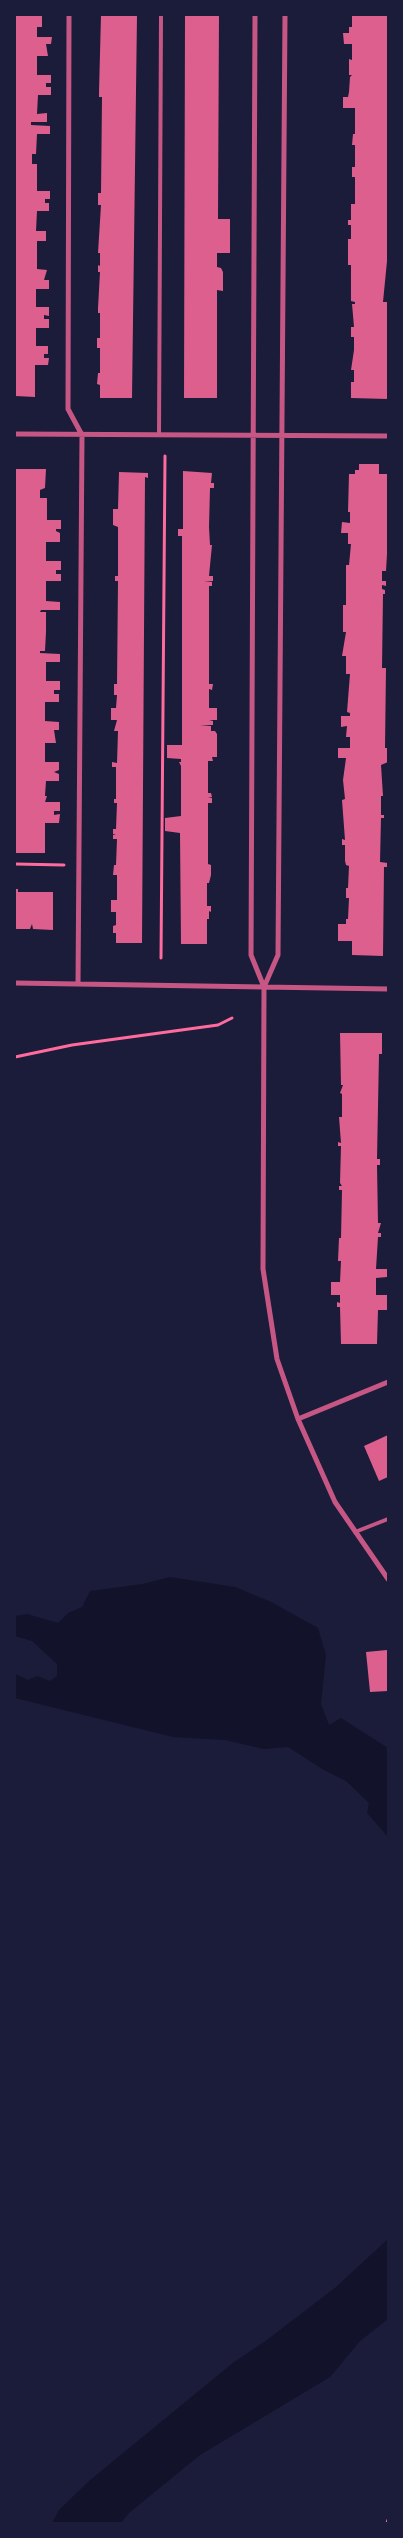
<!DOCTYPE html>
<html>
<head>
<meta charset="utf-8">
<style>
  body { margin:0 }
  #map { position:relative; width:403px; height:2538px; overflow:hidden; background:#1b1b3a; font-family:Poppins,sans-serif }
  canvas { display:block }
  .frame { position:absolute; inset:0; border:16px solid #1b1b3a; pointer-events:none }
</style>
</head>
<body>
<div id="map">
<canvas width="403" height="2538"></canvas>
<div class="frame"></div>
</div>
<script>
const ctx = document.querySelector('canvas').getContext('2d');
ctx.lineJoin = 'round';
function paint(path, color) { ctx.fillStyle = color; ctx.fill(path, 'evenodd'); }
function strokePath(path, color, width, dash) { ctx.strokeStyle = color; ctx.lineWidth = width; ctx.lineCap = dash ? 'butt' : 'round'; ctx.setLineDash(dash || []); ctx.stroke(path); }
const water = new Path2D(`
  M 170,1577 L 235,1587 L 271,1602 L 318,1628 L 326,1655 L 321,1704 L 329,1725 L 341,1718 L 388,1748 L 388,1837 L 367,1813 L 369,1803 L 346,1781 L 324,1770 L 288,1747 L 264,1749 L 225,1740 L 173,1737 L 15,1698 L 15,1674 L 28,1680 L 37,1676 L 50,1681 L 57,1676 L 57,1664 L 32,1641 L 15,1636 L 15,1616 L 27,1614 L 58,1623 L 68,1613 L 82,1607 L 90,1591 L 143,1584 Z
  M 388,2239 L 388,2319 L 360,2341 L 330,2377 L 200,2455 L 129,2513 L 121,2523 L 52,2523 L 59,2510 L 89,2481 L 234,2362 L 267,2340 L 336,2287 Z`);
const building = new Path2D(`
  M 15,15 L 42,15 L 42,27 L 37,27 L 37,37 L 52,37 L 51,44 L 46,44 L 48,56 L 37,56 L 37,75 L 51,75 L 51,83 L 46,83 L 46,87 L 51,87 L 51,95 L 38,95 L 37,114 L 47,113 L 47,122 L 31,122 L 31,125 L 50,126 L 50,134 L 37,134 L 36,154 L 32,154 L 32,164 L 37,164 L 37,191 L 50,191 L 50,199 L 45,199 L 45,203 L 49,203 L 49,211 L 37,211 L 36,231 L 46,231 L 46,241 L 37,241 L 37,269 L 47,270 L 44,280 L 49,280 L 49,289 L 36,289 L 36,307 L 49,307 L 49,316 L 44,315 L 44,319 L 49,319 L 49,328 L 36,328 L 36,346 L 48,346 L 48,354 L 44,354 L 44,358 L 49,358 L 48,365 L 35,365 L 35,397 L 15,396 Z
  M 101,15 L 137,15 L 132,398 L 100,398 L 100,385 L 97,384 L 98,373 L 100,373 L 100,348 L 97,348 L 97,338 L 100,338 L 100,313 L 98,313 L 98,308 L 100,272 L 98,272 L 98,265 L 100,266 L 100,253 L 98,253 L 101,205 L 98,205 L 98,193 L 101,193 L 102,97 L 99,97 L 99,92 Z
  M 185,15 L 219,15 L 218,219 L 230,219 L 230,253 L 217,253 L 217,267 L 221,268 L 223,272 L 223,291 L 217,290 L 217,398 L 184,398 Z
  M 352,15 L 388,15 L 388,251 L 383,302 L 388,302 L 388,399 L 351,398 L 351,382 L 354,382 L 354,370 L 351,370 L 354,350 L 354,337 L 351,337 L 351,327 L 354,327 L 352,304 L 355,304 L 355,302 L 351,301 L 351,265 L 348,265 L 348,239 L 351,239 L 351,225 L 348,225 L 348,220 L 351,220 L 351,204 L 355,204 L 355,177 L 352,177 L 352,167 L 355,167 L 355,145 L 352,145 L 353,134 L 355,134 L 355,108 L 343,108 L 343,97 L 348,97 L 349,92 L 350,77 L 352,75 L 349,75 L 349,59 L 352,60 L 352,44 L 344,44 L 343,33 L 349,33 L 349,27 L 352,27 Z
  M 359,464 L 379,464 L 379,474 L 387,474 L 388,537 L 386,571 L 382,571 L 382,581 L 386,581 L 386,586 L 382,585 L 382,589 L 385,590 L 385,594 L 383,594 L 382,668 L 386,668 L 385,748 L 388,748 L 388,762 L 381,765 L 383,796 L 381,796 L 381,815 L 384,815 L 384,818 L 381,818 L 380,862 L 388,863 L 388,867 L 384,867 L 383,956 L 352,955 L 352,941 L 338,941 L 338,924 L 346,924 L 346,919 L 348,919 L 349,898 L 346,898 L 346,888 L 348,888 L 349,866 L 346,865 L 345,861 L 345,845 L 342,845 L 342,839 L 345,840 L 342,800 L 345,799 L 343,780 L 346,758 L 338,758 L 338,748 L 350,748 L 350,737 L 346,737 L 347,726 L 341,727 L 341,716 L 350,716 L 350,713 L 347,712 L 350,674 L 346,674 L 346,656 L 342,656 L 346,632 L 343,632 L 343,605 L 346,605 L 346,565 L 349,565 L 351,544 L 348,544 L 348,533 L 341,533 L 342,522 L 350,523 L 350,512 L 348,512 L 349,474 L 355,474 L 355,470 L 359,470 Z
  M 15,469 L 46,469 L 45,488 L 40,490 L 40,498 L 47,498 L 47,520 L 61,520 L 61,529 L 56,529 L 56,531 L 60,533 L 60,542 L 46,542 L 46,561 L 61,561 L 61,570 L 56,570 L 56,574 L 61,574 L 61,581 L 46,581 L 46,601 L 60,602 L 60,610 L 41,610 L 40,612 L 46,612 L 46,632 L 45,651 L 40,651 L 40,653 L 60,654 L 60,662 L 46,662 L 46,681 L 60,681 L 60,690 L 54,690 L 54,694 L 59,694 L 59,702 L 45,702 L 45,721 L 59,722 L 59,730 L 54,730 L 56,743 L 45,743 L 45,762 L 59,762 L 59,770 L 54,772 L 59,774 L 59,781 L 46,781 L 45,796 L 47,796 L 45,802 L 60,802 L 60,811 L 54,811 L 54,815 L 60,814 L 59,823 L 45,823 L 45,853 L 15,853 Z
  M 183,471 L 212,473 L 211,483 L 214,483 L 214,488 L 210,488 L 209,527 L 210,545 L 212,545 L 209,576 L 213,576 L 213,581 L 204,582 L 212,582 L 212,586 L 209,586 L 209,684 L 213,684 L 212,690 L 209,689 L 209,708 L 217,708 L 217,720 L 209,720 L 213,721 L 213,725 L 200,725 L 211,726 L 211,731 L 215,731 L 217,734 L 217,757 L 212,757 L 213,761 L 208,761 L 208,793 L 211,793 L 212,797 L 208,797 L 212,798 L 212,803 L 208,803 L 208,864 L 211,865 L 211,875 L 209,883 L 207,883 L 207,906 L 211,906 L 211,912 L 209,911 L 209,919 L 207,919 L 207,944 L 181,944 L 180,833 L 165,831 L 165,818 L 181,816 L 181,766 L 179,762 L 181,762 L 181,759 L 167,758 L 167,745 L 182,745 L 182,536 L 178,536 L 178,529 L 183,529 Z
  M 119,472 L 148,473 L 148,478 L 145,477 L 142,943 L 116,943 L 116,933 L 113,933 L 113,926 L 116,925 L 116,912 L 111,912 L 111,900 L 117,900 L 117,875 L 113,875 L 114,865 L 116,865 L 117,839 L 113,839 L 113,835 L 116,835 L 113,834 L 113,829 L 116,829 L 117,803 L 114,803 L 114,799 L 116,799 L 116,767 L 112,767 L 112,762 L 117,763 L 118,731 L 114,731 L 117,720 L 111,720 L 111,708 L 116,708 L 117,695 L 114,695 L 114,684 L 117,684 L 118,581 L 115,581 L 115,576 L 118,576 L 118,527 L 113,525 L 113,509 L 118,509 Z
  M 15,889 L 18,889 L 18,892 L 53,892 L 53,930 L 33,929 L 32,924 L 30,929 L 15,929 Z
  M 340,1033 L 382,1033 L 382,1054 L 379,1054 L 377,1159 L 380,1159 L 380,1165 L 377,1165 L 378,1223 L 381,1223 L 378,1233 L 381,1233 L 381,1237 L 378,1237 L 376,1269 L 387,1269 L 387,1277 L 376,1278 L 376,1295 L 388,1295 L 388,1310 L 378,1310 L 377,1344 L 341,1344 L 340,1307 L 337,1307 L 337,1302 L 340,1303 L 340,1295 L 331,1295 L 331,1282 L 340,1282 L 341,1261 L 338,1261 L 339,1238 L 341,1238 L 342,1190 L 339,1190 L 339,1186 L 342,1186 L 340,1183 L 341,1146 L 338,1146 L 338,1142 L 341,1143 L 339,1117 L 342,1117 L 342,1094 L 340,1093 L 343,1085 L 341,1085 Z
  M 388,1435 L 388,1477 L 379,1481 L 364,1446 Z
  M 387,1650 L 388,1691 L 370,1692 L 366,1652 Z`);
const path = new Path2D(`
  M 15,864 L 64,865
  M 161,958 L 165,456
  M 15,1057 L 72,1045 L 218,1025 L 232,1018
  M 387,2523 L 388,2520`);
const service = new Path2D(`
  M 159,435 L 161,15
  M 355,1532 L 388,1519`);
const minor = new Path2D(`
  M 69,15 L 68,409 L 82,435 L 78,984
  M 255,15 L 251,955 L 264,987 L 263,1269 L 277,1359 L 298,1419 L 335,1502 L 388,1579
  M 15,434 L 388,436
  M 15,983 L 388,989
  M 264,987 L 278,955 L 285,15
  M 298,1419 L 388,1382`);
paint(water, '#12122b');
paint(building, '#dd5f8e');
strokePath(path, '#ff6b9d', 3);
strokePath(service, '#c65784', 4);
strokePath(minor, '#c65784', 5);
</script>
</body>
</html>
